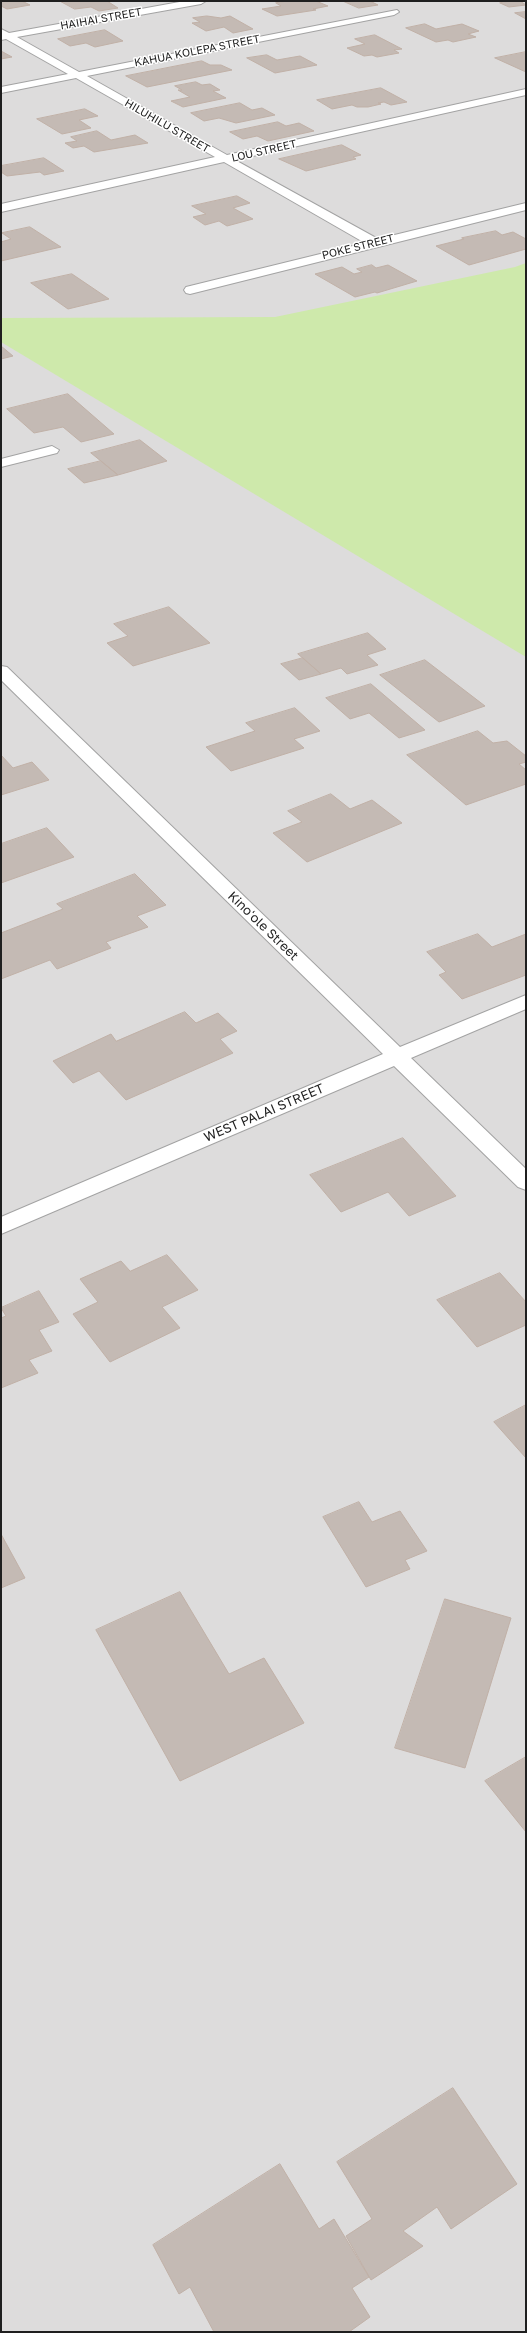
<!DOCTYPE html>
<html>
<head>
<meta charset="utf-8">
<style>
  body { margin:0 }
  #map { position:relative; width:527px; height:2333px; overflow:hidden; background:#efebe5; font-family:"Golos Text",sans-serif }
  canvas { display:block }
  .frame { position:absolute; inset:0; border:2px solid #1f1f1f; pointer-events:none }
</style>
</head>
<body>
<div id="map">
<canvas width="527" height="2333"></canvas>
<div class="frame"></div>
</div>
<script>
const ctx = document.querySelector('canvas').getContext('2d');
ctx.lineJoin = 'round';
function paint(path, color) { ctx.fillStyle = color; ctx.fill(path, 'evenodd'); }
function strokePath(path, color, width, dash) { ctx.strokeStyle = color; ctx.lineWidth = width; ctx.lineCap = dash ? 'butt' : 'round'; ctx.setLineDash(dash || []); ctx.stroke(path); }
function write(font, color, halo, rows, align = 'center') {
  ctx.font = font + ' "Golos Text",sans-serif'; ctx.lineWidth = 3; ctx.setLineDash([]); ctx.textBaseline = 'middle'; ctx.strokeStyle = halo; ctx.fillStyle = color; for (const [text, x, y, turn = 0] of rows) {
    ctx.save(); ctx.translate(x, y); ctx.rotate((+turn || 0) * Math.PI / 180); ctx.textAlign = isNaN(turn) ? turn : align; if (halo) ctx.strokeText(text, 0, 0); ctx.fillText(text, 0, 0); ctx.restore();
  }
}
const residential = new Path2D(`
  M 1,1 L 526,1 L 526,2332 L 1,2332 Z`);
const grass = new Path2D(`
  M 526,263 L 526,657 L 1,342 L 1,318 L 275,317 L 515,267 Z`);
const building = new Path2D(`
  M 1,1 L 22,1 L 30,5 L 7,9 L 1,6 Z
  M 60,1 L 107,1 L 118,8 L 99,11 L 91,7 L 75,9 Z
  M 287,1 L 316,1 L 328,6 L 313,9 L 316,10 L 277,16 L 262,9 L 281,6 L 276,3 Z
  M 343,1 L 370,1 L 378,5 L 359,8 Z
  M 510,1 L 520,1 L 526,5 L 509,7 L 500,3 Z
  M 526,12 L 526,19 L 515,13 Z
  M 207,16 L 221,18 L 230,16 L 253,29 L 233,33 L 224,27 L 206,31 L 192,23 L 200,22 L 193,18 Z
  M 425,24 L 436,29 L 462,24 L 479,31 L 468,34 L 476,37 L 453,42 L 448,40 L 436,42 L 406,28 Z
  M 105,30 L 123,41 L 95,47 L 86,43 L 70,46 L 58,39 Z
  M 375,35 L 402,49 L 394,50 L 399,53 L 377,57 L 372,55 L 364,56 L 347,48 L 365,44 L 355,39 Z
  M 1,51 L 12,57 L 1,59 Z
  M 526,52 L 526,72 L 495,58 Z
  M 267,55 L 277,60 L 300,56 L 317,65 L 275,73 L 247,58 Z
  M 202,61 L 210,65 L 221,65 L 232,70 L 147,87 L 126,76 Z
  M 196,82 L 202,85 L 210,84 L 220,90 L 213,91 L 226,98 L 183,107 L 171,101 L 190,97 L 178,90 L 182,90 L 175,86 Z
  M 381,88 L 407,102 L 391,105 L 384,102 L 378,103 L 381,104 L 368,107 L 357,107 L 352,105 L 332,109 L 317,100 Z
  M 240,103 L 252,110 L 262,108 L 275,115 L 236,123 L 219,118 L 204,121 L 191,113 Z
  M 85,109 L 98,116 L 79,120 L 91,128 L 62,134 L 37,119 Z
  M 278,122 L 286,126 L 299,123 L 314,131 L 268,141 L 257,136 L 243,139 L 230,132 Z
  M 97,131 L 111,140 L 135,135 L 148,143 L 94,152 L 84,146 L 73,148 L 65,143 L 77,141 L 71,137 Z
  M 342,145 L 361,155 L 353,157 L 356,159 L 306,171 L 279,159 Z
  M 44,158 L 64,171 L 44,175 L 40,172 L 7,176 L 1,172 L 1,166 Z
  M 237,196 L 250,203 L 233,208 L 253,219 L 227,226 L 219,221 L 205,225 L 193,217 L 206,214 L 192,206 Z
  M 30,227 L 61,247 L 1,261 L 1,242 L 11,239 L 2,233 Z
  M 496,231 L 502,235 L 513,232 L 526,239 L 526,249 L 469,265 L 436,246 L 464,239 L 462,238 Z
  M 372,265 L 376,268 L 388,265 L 417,281 L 377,293 L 375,292 L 355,297 L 315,274 L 342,267 L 354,274 L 362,272 L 357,269 Z
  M 72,274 L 109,299 L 68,309 L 31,283 Z
  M 1,346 L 13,356 L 1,359 Z
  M 68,394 L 114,434 L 81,442 L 63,427 L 34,433 L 7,409 Z
  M 140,440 L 167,461 L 118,475 L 91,453 Z
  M 101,461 L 118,475 L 84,483 L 68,469 Z
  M 169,607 L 210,643 L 133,666 L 107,643 L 128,636 L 114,624 Z
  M 368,633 L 386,649 L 367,655 L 378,665 L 347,674 L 341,668 L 321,674 L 298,654 Z
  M 303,658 L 321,674 L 299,680 L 281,664 Z
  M 425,660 L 485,706 L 439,722 L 380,675 Z
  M 371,684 L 425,730 L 399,738 L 369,713 L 350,719 L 326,698 Z
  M 295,708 L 320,731 L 294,739 L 304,748 L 231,771 L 206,747 L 255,731 L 246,723 Z
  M 478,731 L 493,743 L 507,741 L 526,756 L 526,762 L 519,764 L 526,770 L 526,784 L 466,805 L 407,755 Z
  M 1,755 L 13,768 L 32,762 L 49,780 L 1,795 Z
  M 331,794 L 350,809 L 372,800 L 402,823 L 307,862 L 273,833 L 302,822 L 288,811 Z
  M 47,828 L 74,857 L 1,883 L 1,844 Z
  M 135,874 L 166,905 L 137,916 L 148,927 L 106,942 L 111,948 L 57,969 L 50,960 L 1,979 L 1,933 L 63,909 L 57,904 Z
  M 478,934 L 492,947 L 526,934 L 526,975 L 462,999 L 439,975 L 446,972 L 427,952 Z
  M 185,1012 L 196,1023 L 218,1013 L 237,1031 L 220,1039 L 233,1053 L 126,1100 L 99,1071 L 73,1083 L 53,1061 L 111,1034 L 116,1041 Z
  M 403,1138 L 456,1196 L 409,1216 L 388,1192 L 341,1212 L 310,1175 Z
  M 167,1255 L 198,1290 L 162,1307 L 180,1328 L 110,1362 L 73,1314 L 98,1302 L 80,1279 L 121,1261 L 130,1271 Z
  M 500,1273 L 526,1302 L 526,1325 L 477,1347 L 437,1300 Z
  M 39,1291 L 59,1322 L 39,1330 L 52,1351 L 29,1360 L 38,1373 L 1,1388 L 1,1318 L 6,1316 L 1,1308 Z
  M 526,1405 L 526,1458 L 494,1422 Z
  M 359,1502 L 372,1522 L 400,1511 L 427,1551 L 405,1560 L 410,1569 L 366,1587 L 323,1517 Z
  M 1,1534 L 25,1578 L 1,1588 Z
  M 180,1592 L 229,1674 L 264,1658 L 304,1723 L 180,1781 L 96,1630 Z
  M 445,1599 L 511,1618 L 465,1768 L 395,1748 Z
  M 526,1757 L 526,1832 L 485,1781 Z
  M 453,2088 L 517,2184 L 451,2229 L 437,2207 L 403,2231 L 423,2246 L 371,2280 L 346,2236 L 372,2219 L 337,2162 Z
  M 280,2164 L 319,2229 L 334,2219 L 369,2277 L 352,2288 L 370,2317 L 349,2332 L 214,2332 L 190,2287 L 179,2294 L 153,2245 Z`);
const minor = new Path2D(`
  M 185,1 L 206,1 L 201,4 L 17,37 L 79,72 L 397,10 L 399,12 L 394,15 L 87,76 L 227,155 L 526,89 L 526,95 L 235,160 L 378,239 L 526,203 L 526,210 L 190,294 L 186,293 L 184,290 L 186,287 L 365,243 L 224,162 L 1,212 L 1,204 L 215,157 L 76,78 L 1,93 L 1,87 L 68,74 L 6,39 L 1,40 L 1,29 L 9,33 Z
  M 52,446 L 59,450 L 57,453 L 1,467 L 1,459 Z
  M 1,666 L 7,667 L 400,1047 L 526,995 L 526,1009 L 411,1058 L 526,1169 L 526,1190 L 518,1187 L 394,1066 L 1,1234 L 1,1217 L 383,1054 L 1,680 Z`);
const farStreetnames = [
  ["HAIHAI STREET",101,19,-10],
  ["KAHUA KOLEPA STREET",197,51,-11],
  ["HILUHILU STREET",167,126,30],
  ["LOU STREET",264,151,-13],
  ["POKE STREET",358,247,-14]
];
const streetNames = [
  ["Kinoʻole Street",263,926,44],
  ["WEST PALAI STREET",264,1113,-23]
];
paint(residential, '#dddcdc');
paint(grass, '#cee9ab');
paint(building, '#c4bab4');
strokePath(building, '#c1b1a7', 1);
strokePath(minor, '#a3a3a3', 2);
paint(minor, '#fff');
write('11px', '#1f1f1f', '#fff', farStreetnames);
write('13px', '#1f1f1f', '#fff', streetNames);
</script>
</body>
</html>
